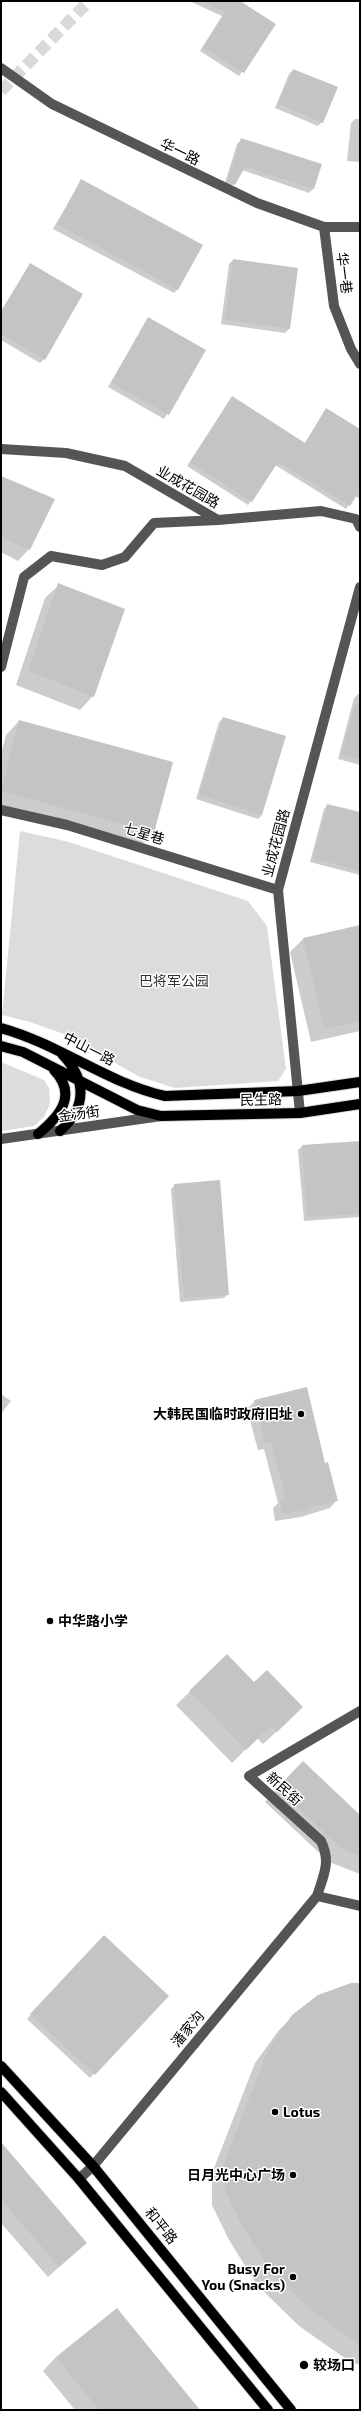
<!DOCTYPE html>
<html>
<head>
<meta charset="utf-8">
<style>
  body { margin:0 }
  #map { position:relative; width:361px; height:2411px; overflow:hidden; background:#fff; font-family:"Exo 2",sans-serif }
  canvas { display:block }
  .frame { position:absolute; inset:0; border:2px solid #000; pointer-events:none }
</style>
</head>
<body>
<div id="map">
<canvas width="361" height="2411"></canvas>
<div class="frame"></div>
</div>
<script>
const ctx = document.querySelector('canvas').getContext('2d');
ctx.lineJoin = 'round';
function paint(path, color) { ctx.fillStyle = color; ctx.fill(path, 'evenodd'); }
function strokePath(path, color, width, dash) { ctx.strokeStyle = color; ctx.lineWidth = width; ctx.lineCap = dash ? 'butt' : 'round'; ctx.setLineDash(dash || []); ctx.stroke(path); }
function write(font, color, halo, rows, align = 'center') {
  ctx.font = font + ' "Exo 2","Noto Sans SC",sans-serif'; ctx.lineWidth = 3; ctx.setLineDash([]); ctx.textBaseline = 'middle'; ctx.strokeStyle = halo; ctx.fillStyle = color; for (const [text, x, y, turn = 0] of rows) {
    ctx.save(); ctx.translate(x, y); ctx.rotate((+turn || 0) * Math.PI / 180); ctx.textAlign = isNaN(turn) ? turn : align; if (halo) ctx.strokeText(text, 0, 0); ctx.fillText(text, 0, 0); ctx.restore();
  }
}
const green = new Path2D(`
  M 20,831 L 69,842 L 248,901 L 267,926 L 286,1069 L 278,1081 L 175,1088 L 140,1077 L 64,1034 L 30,1022 L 2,1015 Z
  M 1,1062 L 44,1080 L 49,1088 L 50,1104 L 44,1117 L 34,1126 L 1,1131 Z`);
const shadow = new Path2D(`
  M 189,1 L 238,1 L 274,24 L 239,76 L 200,51 L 222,16 Z
  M 293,70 L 322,122 L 318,126 L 275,108 L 289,74 Z
  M 355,119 L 360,119 L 360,162 L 347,161 L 351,123 Z
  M 241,140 L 321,165 L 313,189 L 309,193 L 242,170 L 230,189 L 224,186 L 237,144 Z
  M 81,181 L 178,289 L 174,293 L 53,229 Z
  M 233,260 L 297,269 L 289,329 L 285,333 L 221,324 L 229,264 Z
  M 30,264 L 44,359 L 40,363 L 1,340 L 1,311 Z
  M 148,318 L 205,350 L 164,419 L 108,387 Z
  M 229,402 L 304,444 L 327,410 L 360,430 L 360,499 L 355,496 L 346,509 L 275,465 L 248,505 L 187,466 Z
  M 1,478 L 29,549 L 18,561 L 1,552 Z
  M 59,585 L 93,696 L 80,710 L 16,685 L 45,598 Z
  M 358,694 L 360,695 L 360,765 L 338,759 L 354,698 Z
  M 223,718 L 262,815 L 258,819 L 196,799 L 219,722 Z
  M 19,721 L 153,833 L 140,846 L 1,808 L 1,754 L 6,735 Z
  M 328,805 L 360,813 L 360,875 L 310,862 L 324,809 Z
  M 360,926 L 360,1031 L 311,1042 L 290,952 L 303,939 Z
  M 360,1142 L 360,1217 L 304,1221 L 298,1150 L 302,1146 Z
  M 175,1185 L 228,1294 L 224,1298 L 180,1302 L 171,1189 Z
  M 1,1394 L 11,1401 L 1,1414 Z
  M 255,1401 L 324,1465 L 337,1500 L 330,1508 L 301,1517 L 275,1521 L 273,1508 L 278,1503 L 264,1449 L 258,1450 L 247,1409 Z
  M 227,1656 L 289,1720 L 263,1744 L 257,1738 L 232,1763 L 176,1705 Z
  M 289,1776 L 360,1816 L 360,1874 L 329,1862 L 265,1802 Z
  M 104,1936 L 168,1996 L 90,2078 L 27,2019 Z
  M 360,1984 L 360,2365 L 349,2361 L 299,2326 L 257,2285 L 229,2240 L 212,2205 L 212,2173 L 255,2063 L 279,2030 L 293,2016 Z
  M 1,2143 L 86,2243 L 48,2277 L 1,2223 Z
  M 56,2357 L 198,2410 L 75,2410 L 43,2371 Z`);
const building = new Path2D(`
  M 201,1 L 240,1 L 276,24 L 244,73 L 203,47 L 225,12 Z
  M 293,69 L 338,87 L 323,123 L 278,104 Z
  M 241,138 L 322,164 L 314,189 L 245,167 L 235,185 L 227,182 Z
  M 81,179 L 203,245 L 178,290 L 57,224 Z
  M 233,259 L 298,268 L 290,329 L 225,320 Z
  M 30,263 L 83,294 L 45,360 L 1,334 L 1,312 Z
  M 148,317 L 206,350 L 169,415 L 111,383 Z
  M 232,396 L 305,443 L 326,408 L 360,429 L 360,490 L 350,506 L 278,462 L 252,502 L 190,462 Z
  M 1,476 L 55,499 L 30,550 L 1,537 Z
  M 58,583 L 125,609 L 94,697 L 28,671 Z
  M 355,704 L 360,705 L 360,760 L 341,755 Z
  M 223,717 L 286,736 L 262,815 L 199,795 Z
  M 19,720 L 173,762 L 154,833 L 1,791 Z
  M 327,804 L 360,812 L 360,871 L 313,858 Z
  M 360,925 L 360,1021 L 324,1029 L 303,938 Z
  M 360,1141 L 360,1214 L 307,1217 L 302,1145 Z
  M 220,1180 L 229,1295 L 184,1298 L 174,1184 Z
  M 307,1387 L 325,1463 L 328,1462 L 338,1501 L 309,1508 L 310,1510 L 282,1514 L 280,1500 L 286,1499 L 271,1442 L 265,1443 L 254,1400 Z
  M 227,1654 L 254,1682 L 267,1670 L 303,1707 L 277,1732 L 271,1726 L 246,1750 L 189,1691 Z
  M 303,1761 L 360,1815 L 360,1856 L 342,1849 L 277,1788 Z
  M 104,1935 L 169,1996 L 95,2075 L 30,2014 Z
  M 351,1983 L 360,1983 L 360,2345 L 313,2312 L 271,2271 L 242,2226 L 225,2191 L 225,2159 L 269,2048 L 292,2015 L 318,1995 Z
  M 1,2142 L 87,2243 L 59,2267 L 1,2199 Z
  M 117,2308 L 200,2410 L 99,2410 L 56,2357 Z`);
const highwayTunnel = new Path2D(`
  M 1,91 L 89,1`);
const minor = new Path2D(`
  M 1,68 L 52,104 L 257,203 L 324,227 L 360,227
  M 324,227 L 334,306 L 351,349 L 360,364
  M 1,449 L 66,453 L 125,466 L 218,520 L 321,511 L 356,519 L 360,527
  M 1,667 L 24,577 L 51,556 L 102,565 L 125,557 L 154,523 L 218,520
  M 1,810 L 67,825 L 278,890
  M 300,1113 L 278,890 L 360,587
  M 1,1139 L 161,1116
  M 317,1896 L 360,1906
  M 79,2179 L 93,2166 L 317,1896 C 324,1874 331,1862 321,1841 L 249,1776 L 360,1711`);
const major = new Path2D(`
  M 1,1028 C 59,1044 107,1083 165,1096 L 298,1091 L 360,1082
  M 1,1046 L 23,1052 L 137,1110 L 161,1116 L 300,1113 L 360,1104
  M 60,1131 C 87,1107 87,1080 62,1054
  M 38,1134 C 60,1116 78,1095 54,1070
  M 1,2066 L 93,2166 L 291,2410
  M 1,2092 L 79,2179 L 268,2410`);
const markers = [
  [301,1414,4,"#000"],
  [50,1621,4,"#000"],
  [275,2112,4,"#000"],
  [293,2175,4,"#000"],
  [293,2277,4,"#000"],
  [304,2365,5,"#000"]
];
const streetNames = [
  ["华一路",180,152,26],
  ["华一巷",344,273,83],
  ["业成花园路",188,487,30],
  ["七星巷",144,834,17],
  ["业成花园路",276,843,-75],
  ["中山一路",89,1049,27],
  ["民生路",261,1100,-1],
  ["金汤街",79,1114,-8],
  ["新民街",284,1789,42],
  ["潘家沟",188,2029,-50],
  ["和平路",161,2226,51]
];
const parkNames = [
  ["巴将军公园",174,981]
];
const poiNames = [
  ["大韩民国临时政府旧址",293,1414],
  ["中华路小学",58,1621,"left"],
  ["Lotus",283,2112,"left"],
  ["日月光中心广场",285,2175],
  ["Busy For",285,2269],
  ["You (Snacks)",285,2285],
  ["较场口",313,2365,"left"]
];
paint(green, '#dcdcdc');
paint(shadow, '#0003');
paint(building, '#c4c4c4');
strokePath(highwayTunnel, '#d9d9d9', 12, [12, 6]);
strokePath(major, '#dbdbdb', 12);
strokePath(minor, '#555', 10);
strokePath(major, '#000', 10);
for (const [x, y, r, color] of markers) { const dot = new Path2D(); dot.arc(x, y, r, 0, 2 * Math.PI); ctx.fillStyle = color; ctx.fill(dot); strokePath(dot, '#fff', 1.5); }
write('14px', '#000', '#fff', streetNames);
write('14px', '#333', '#fff', parkNames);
write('bold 14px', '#000', '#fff', poiNames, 'right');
</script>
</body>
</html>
